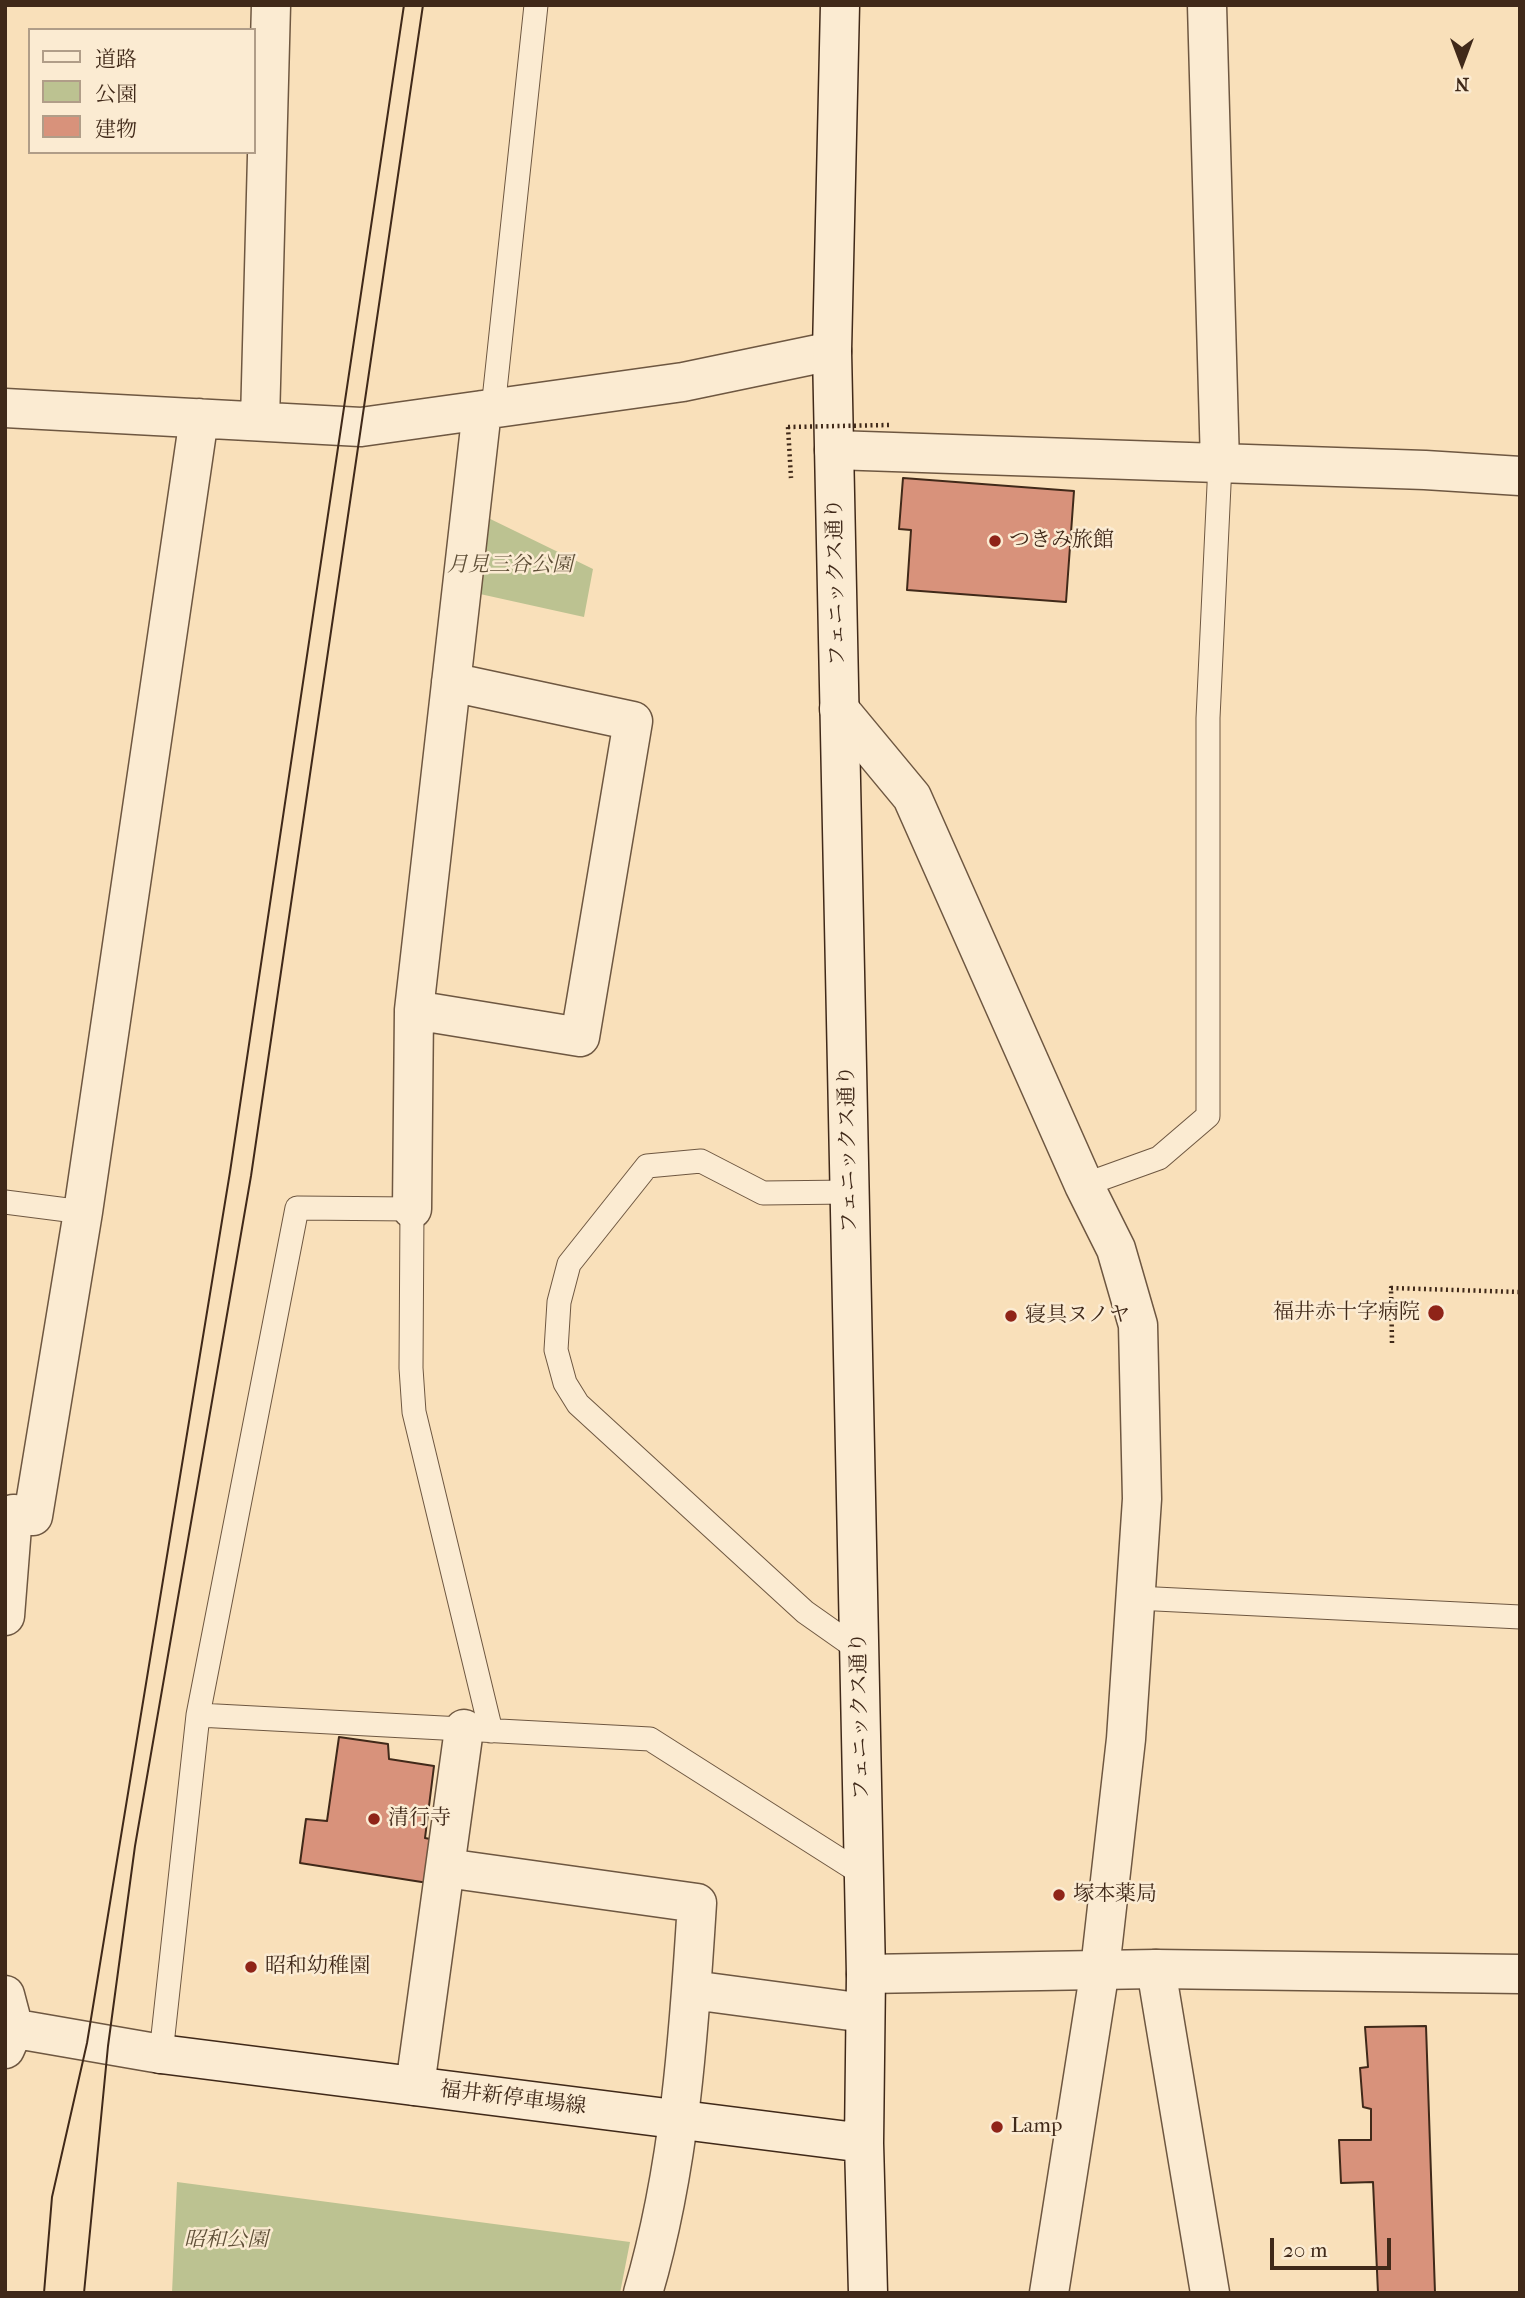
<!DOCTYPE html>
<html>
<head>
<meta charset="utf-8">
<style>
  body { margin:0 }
  #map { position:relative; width:1525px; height:2298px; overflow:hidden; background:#f9e0ba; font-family:"IM FELL French Canon","Noto Serif JP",serif }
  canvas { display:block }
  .frame { position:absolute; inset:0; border:7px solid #402919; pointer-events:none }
  .legend { position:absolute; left:28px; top:28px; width:228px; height:126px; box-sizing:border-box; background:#fbebd2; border:2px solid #b09d88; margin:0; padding:9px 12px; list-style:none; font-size:21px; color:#402919 }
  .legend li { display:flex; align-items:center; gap:14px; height:35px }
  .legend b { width:35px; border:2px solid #b09d88 }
  .north { position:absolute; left:1427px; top:28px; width:70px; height:70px; -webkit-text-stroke:5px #fbebd2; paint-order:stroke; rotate:180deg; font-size:19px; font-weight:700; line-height:28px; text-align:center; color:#402919 }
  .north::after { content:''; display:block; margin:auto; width:24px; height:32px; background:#402919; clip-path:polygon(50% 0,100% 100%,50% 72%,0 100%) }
  .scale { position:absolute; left:1270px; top:2238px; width:121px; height:32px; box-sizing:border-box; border:4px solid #402919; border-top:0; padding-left:9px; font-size:21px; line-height:24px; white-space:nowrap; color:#402919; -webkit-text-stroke:5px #fbebd2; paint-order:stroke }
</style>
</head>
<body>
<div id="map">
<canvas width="1525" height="2298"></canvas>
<div class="frame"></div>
<ul class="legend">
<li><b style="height:9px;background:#fbebd2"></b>道路</li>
<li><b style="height:19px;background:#bcc291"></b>公園</li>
<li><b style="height:19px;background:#d8927b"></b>建物</li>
</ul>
<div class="north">N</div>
<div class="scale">20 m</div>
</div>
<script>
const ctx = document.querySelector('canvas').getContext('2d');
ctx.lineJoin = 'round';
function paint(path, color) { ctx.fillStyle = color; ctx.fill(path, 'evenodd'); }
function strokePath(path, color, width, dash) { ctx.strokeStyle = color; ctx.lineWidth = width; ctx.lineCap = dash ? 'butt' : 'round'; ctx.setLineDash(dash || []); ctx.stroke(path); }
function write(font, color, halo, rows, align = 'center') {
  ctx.font = font + ' "IM FELL French Canon","Noto Serif JP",serif'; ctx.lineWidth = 5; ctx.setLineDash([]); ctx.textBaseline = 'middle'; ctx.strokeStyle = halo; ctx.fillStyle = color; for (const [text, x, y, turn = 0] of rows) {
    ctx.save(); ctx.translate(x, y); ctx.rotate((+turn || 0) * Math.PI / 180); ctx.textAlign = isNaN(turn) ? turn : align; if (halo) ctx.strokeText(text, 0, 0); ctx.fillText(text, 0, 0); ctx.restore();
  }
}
const green = new Path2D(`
  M 478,513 L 593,569 L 584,617 L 471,592 Z
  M 177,2182 L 630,2242 L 620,2293 L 172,2293 Z`);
const building = new Path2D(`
  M 903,478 L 1074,491 L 1066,602 L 907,590 L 911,530 L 899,529 Z
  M 339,1737 L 388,1744 L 389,1759 L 434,1766 L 425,1838 L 435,1840 L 428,1883 L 300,1863 L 306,1819 L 327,1821 Z
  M 1426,2026 L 1435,2293 L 1378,2293 L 1373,2182 L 1341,2183 L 1339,2140 L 1371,2140 L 1371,2109 L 1363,2107 L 1360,2068 L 1368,2067 L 1365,2027 Z`);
const path = new Path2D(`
  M 788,427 L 791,478
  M 1392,1343 L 1391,1288 L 1520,1292`);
const service = new Path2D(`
  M 493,409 L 536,5
  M 1084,1185 L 1159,1158 L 1208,1116 L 1208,718 L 1220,464
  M 850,1192 L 763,1193 L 701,1161 L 647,1166 L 569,1264 L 559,1302 L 556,1350 L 565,1383 L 578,1404 L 805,1612 L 859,1650
  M 5,1202 L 83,1212
  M 1136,1598 L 1520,1617
  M 198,1715 L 650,1739 L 864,1875
  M 161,2054 L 198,1715 L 297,1208 L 412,1209 L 411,1368 L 414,1412 L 491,1731`);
const minor = new Path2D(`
  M 1207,5 L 1220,464
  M 5,408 L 361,427 L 683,382 L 832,351
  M 260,421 L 271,5
  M 834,450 L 1425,470 L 1520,476
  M 839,709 L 912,797 L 1084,1185 L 1116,1249 L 1138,1325 L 1142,1499 L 1126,1739 L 1100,1969 L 1049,2293
  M 414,1010 L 580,1037 L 633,721 L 451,682
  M 412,1209 L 414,1010 L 482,410
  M 5,1616 L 13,1514 L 33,1516 L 83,1212 L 199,418
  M 446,1868 L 697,1903 C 689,2033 680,2168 643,2293
  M 1156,1969 L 1210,2293
  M 692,1990 L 865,2013
  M 5,1995 L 14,2029 L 5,2049
  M 5,2027 L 161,2054
  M 415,2086 L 464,1729`);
const tertiary = new Path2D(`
  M 866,1974 L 1156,1969 L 1520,1974`);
const secondary = new Path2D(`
  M 840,5 L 832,351 L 866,1974 L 864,2143 L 868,2293
  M 161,2054 L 864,2143`);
const tram = new Path2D(`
  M 44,2293 L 52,2197 L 87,2043 L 230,1172 L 404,5
  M 84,2293 L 108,2046 L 135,1846 L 251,1176 L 423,5`);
const pathBridge = new Path2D(`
  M 788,427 L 889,425`);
const markers = [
  [995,541,7,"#8f2418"],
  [1436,1313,9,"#8f2418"],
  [1011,1316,7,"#8f2418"],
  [374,1819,7,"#8f2418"],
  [1059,1895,7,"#8f2418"],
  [251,1967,7,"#8f2418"],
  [997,2127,7,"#8f2418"]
];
const poiNames = [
  ["つきみ旅館",1009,541],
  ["福井赤十字病院",1420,1313,"right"],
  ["寝具ヌノヤ",1025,1316],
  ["清行寺",388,1819],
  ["塚本薬局",1073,1895],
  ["昭和幼稚園",265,1967],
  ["Lamp",1011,2127]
];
const parkNames = [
  ["月見三谷公園",510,566],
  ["昭和公園",226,2241]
];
const streetNames = [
  ["フェニックス通り",837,582,-91],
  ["フェニックス通り",849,1149,-91],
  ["フェニックス通り",861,1716,-91],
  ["福井新停車場線",513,2099,7]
];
paint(green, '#bcc291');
paint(building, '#d8927b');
strokePath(building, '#402919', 2);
strokePath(service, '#6e5741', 25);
strokePath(minor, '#6e5741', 41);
strokePath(tertiary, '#6e5741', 41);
strokePath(secondary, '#402919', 41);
strokePath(path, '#402919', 4.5, [2, 3.5]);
strokePath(service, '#fbebd2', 23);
strokePath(minor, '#fbebd2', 38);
strokePath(tertiary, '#fbebd2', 38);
strokePath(secondary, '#fbebd2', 38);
strokePath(tram, '#402919', 2);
strokePath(pathBridge, '#402919', 4.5, [2, 3.5]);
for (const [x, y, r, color] of markers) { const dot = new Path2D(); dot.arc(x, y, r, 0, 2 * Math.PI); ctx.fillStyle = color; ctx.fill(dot); strokePath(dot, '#fbebd2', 2.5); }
write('21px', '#402919', '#fbebd2', poiNames, 'left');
write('italic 21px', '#5f4f37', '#fbebd2', parkNames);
write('21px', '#402919', '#fbebd2', streetNames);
</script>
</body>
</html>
